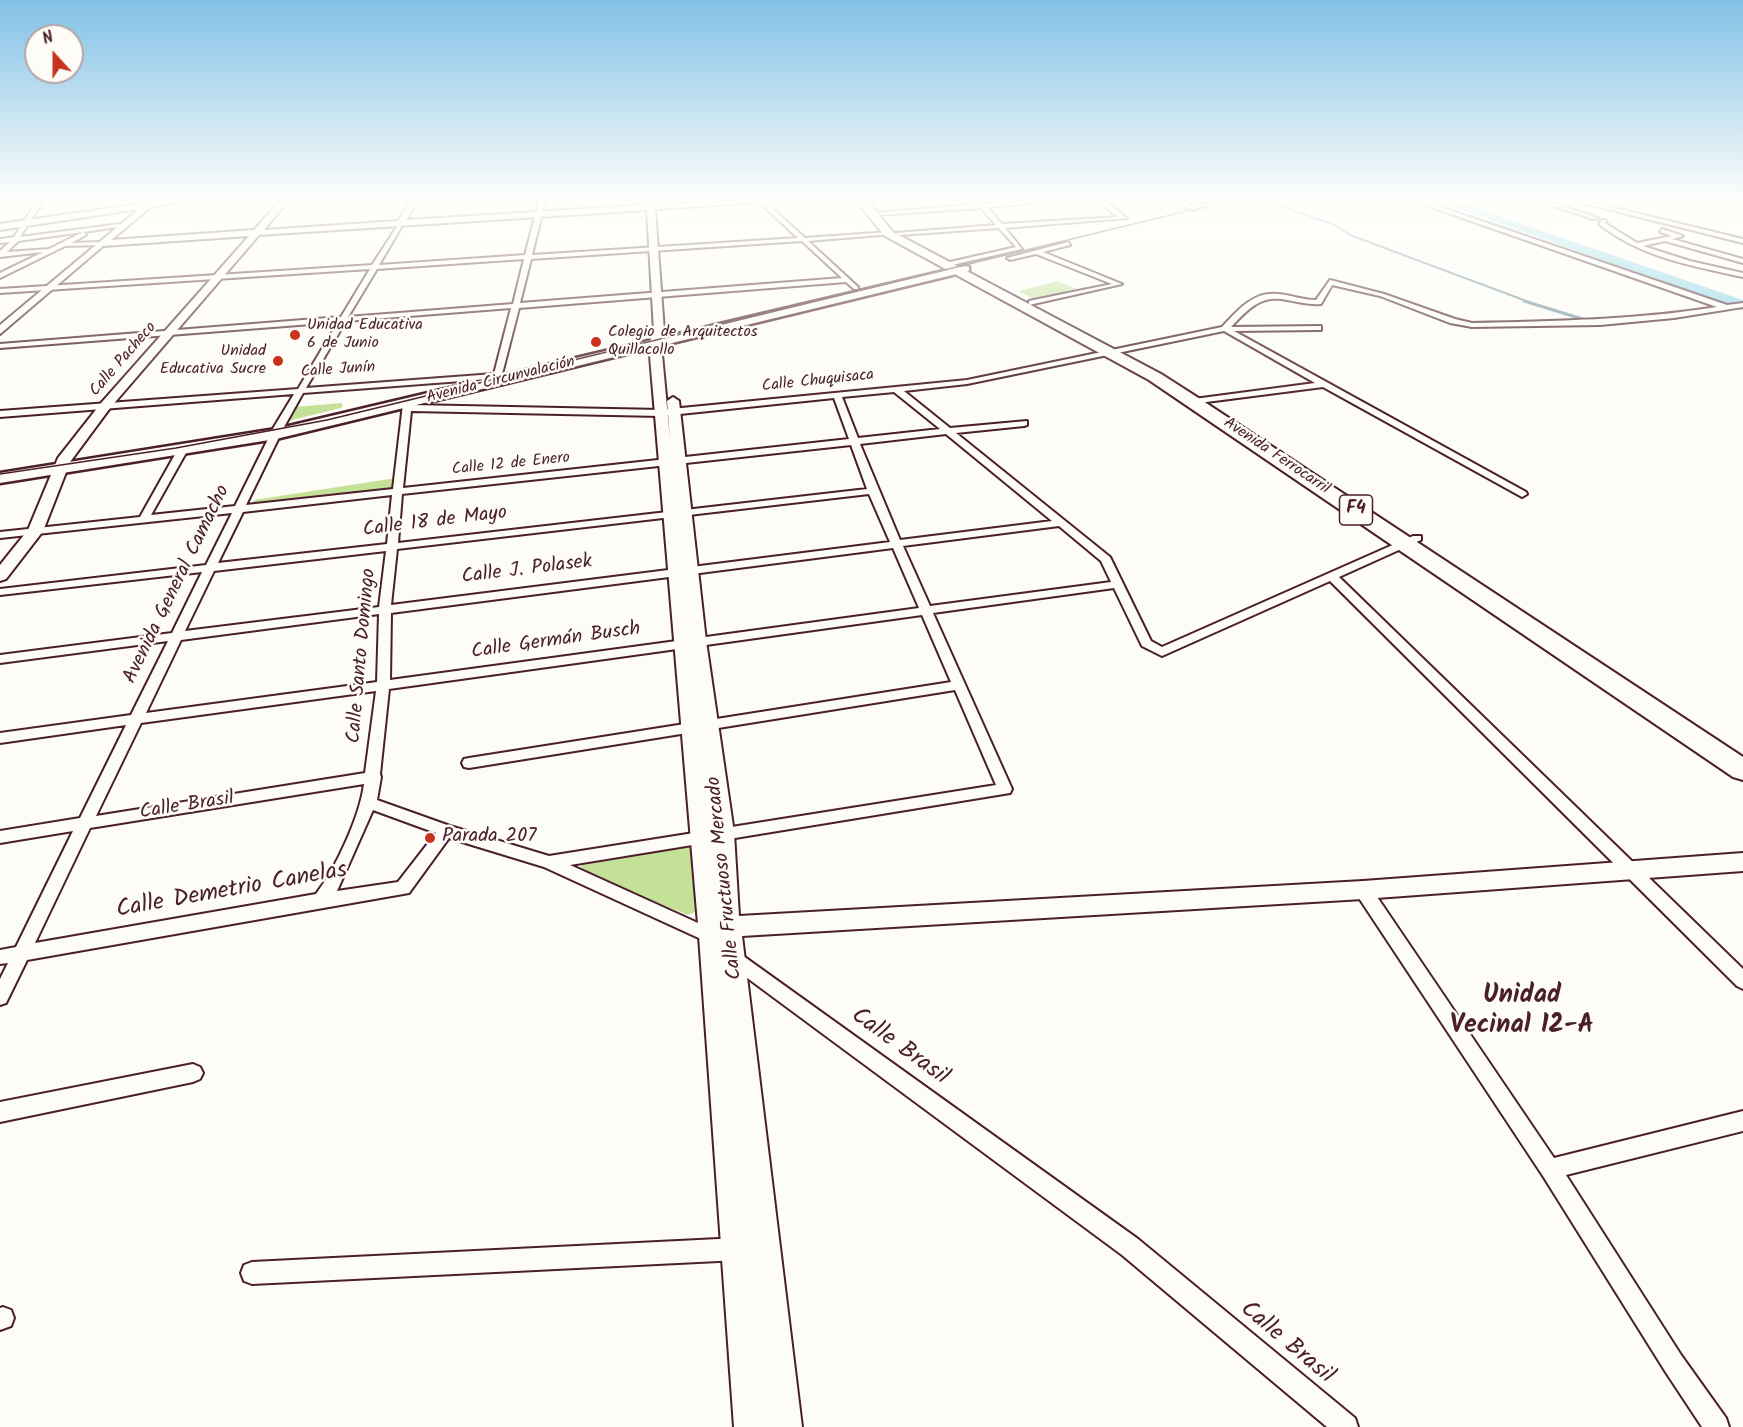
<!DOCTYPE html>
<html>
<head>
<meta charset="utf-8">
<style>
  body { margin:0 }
  #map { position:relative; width:1743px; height:1427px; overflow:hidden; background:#fdfcf7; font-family:Kalam,sans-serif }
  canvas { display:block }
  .north { position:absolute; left:24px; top:24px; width:60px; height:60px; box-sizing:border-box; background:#fdfcf7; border:2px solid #b5a4a5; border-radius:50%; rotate:339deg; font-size:16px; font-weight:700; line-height:24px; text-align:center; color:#4a1f2b }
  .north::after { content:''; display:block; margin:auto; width:21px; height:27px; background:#c8321e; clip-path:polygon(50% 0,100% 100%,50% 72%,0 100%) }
</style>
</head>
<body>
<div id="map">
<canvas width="1743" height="1427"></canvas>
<div class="north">N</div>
</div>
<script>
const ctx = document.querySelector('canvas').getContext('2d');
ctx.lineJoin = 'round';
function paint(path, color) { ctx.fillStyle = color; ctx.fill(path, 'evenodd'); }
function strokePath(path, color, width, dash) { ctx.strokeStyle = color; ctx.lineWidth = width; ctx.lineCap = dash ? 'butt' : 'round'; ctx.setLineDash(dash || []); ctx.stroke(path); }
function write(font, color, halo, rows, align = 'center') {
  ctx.font = font + ' Kalam,sans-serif'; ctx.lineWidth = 5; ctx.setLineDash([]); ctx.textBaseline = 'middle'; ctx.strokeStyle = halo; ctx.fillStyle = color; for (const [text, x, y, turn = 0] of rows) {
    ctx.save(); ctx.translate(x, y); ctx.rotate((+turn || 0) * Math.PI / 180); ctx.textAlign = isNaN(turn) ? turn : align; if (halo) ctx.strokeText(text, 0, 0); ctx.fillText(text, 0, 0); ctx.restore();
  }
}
const green = new Path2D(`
  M 1057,281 L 1079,290 L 1035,300 L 1019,291 Z
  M 341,403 L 343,405 L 341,408 L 288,421 L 295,407 Z
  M 396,478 L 394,491 L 251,506 L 254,500 Z
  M 687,846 L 692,848 L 703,909 L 688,915 L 581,873 L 579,869 L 582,865 Z`);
const streamFar1 = new Path2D(`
  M 1266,201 L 1335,225 L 1350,235 L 1529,302`);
const stream = new Path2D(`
  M 1524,301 L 1589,321`);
const canal = new Path2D(`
  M 1585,201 L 1597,201 L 1743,237 L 1743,241 Z`);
const river = new Path2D(`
  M 1437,201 L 1455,201 L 1743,300 L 1743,310 Z`);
const street = new Path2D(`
  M 37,201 L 43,201 L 20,237 L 120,224 L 123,226 L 84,232 L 86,235 L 71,243 L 100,242 L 102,245 L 65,246 L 0,278 L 0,273 L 43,252 L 0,257 L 0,251 L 10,242 L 0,243 L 0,239 L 14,237 ZM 83,232 L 49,249 L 7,252 L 18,241 Z
  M 539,201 L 545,201 L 532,255 L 798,238 L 758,201 L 764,201 L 805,238 L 889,232 L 892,234 L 808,241 L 858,287 L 858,289 L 854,289 L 846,282 L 519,308 L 501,378 L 303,393 L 284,427 L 246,505 L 393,489 L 403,404 L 407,401 L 411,405 L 661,410 L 967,380 L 1222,327 C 1237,311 1253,291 1278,294 C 1291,295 1302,300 1316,300 L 1330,280 L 1384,294 L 1455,319 L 1472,323 C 1556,321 1634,320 1717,307 L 1414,201 L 1423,201 L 1727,305 L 1743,303 L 1743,307 L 1674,318 L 1600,325 L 1472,327 L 1450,323 L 1380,296 L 1332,285 L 1321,304 C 1309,305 1299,302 1287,300 C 1261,294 1248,309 1231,327 L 1321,326 L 1321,330 L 1318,330 L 1234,331 L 1526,492 L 1527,494 L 1522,497 L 1323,387 L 1191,404 L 1191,400 L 1194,399 L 1315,383 L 1224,331 L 967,384 L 904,391 L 950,428 L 1027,421 L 1027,425 L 1024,426 L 956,433 L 1110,557 L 1151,641 L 1162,647 L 1413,536 L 1421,536 L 1421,540 L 1339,577 L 1743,969 L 1743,989 L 1737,986 L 1330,581 L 1162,656 L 1142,646 L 1114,588 L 933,613 L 1012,789 L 1010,793 L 570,865 L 720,933 L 723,938 L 720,943 L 714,945 L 544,867 L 449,838 L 409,893 L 27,960 L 6,1003 L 0,1005 L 0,979 L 8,963 L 0,964 L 0,950 L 16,947 L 73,831 L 0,843 L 0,831 L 80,818 L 126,725 L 0,743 L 0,733 L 131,715 L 168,641 L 0,663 L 0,655 L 172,633 L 202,572 L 0,595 L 0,589 L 206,565 L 232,513 L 0,538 L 0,532 L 140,517 L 177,451 L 182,448 L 187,451 L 151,515 L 235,506 L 274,427 L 294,394 L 0,417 L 0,411 L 298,389 L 338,322 L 0,348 L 0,344 L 341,317 L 370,269 L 0,293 L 0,289 L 372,265 L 400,222 L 403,224 L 379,265 L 525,255 ZM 802,241 L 842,278 L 520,303 L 531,259 ZM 524,259 L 513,304 L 348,317 L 377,269 ZM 511,308 L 494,374 L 306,388 L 346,321 ZM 894,392 L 940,429 L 858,438 L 842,397 ZM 834,398 L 849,439 L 403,488 L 411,411 L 661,416 ZM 946,434 L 1052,521 L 900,540 L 860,444 ZM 851,445 L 867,489 L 398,543 L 402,494 ZM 869,494 L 890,542 L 391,605 L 397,549 ZM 392,495 L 387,544 L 218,563 L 243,512 ZM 1059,526 L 1101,561 L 1111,582 L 930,606 L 903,546 ZM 893,548 L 919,608 L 390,680 L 391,613 ZM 386,551 L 379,607 L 185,631 L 214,571 ZM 379,614 L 377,682 L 146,713 L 181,640 ZM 922,615 L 951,682 L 469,758 L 464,759 L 462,763 L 464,767 L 469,768 L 955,690 L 996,785 L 549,856 L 450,826 L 377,800 L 381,777 L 380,774 L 389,689 ZM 376,691 L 365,773 L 96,816 L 141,723 ZM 364,784 C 360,816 336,868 316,894 L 35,943 L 90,828 ZM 373,810 L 436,833 L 398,882 L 337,891 Z
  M 980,201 L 984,204 L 1055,201 L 987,207 L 1002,224 L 1118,217 L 1098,201 L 1105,201 L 1127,218 L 1005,228 L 1022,249 L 952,265 L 950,262 L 1016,247 L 999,228 L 899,235 L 896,233 L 996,225 L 981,208 L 878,215 L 875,213 L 978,204 Z
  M 1175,201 L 1183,201 L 1193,206 L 1223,201 L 1192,210 Z
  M 1539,201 L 1548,201 L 1598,218 L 1593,219 Z
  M 1575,201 L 1586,201 L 1743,239 L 1743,243 Z
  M 1602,220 L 1606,220 L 1605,223 L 1637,243 L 1672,236 L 1660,232 L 1662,229 L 1683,236 L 1672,239 L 1743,259 L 1743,263 L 1665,241 L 1643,246 L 1690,261 L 1743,273 L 1743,277 C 1692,266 1640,257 1599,224 Z
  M 1068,242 L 1070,245 L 1043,252 L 1122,284 L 1029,305 L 1029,301 L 1112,284 L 1036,254 L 1010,260 L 1007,258 Z
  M 1363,883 L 1369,885 L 1554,1158 L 1743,1111 L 1743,1131 L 1566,1175 L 1681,1355 L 1726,1418 L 1729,1427 L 1702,1427 L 1665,1371 L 1543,1176 L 1357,895 L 1355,890 L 1357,885 Z
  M 733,951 L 739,953 L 1138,1239 L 1355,1418 L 1358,1427 L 1327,1427 L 1122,1255 L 727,963 L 724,958 L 727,953 Z
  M 193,1064 L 200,1067 L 203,1073 L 200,1079 L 193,1082 L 0,1122 L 0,1102 Z
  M 739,1238 L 747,1241 L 750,1249 L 747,1257 L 739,1260 L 252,1284 L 244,1281 L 241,1273 L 244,1265 L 252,1262 Z
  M 3,1307 L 11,1310 L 14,1318 L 11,1326 L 0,1330 L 0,1308 Z`);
const secondary = new Path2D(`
  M 145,201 L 182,201 L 151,207 L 111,240 L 254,230 L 280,201 L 288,201 L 264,230 L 398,221 L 410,201 L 418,201 L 406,220 L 646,205 L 646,201 L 654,201 L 654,204 L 777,201 L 655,209 L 664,331 L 661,344 L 670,439 L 667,401 L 673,397 L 679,401 L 706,641 L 734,833 L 739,916 L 1363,881 L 1743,853 L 1743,871 L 1363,899 L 742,936 L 802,1427 L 734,1427 L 699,936 L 649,344 L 654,331 L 647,210 L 259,235 L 110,408 L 70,462 L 43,531 L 6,579 L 0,581 L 0,565 L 28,530 L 58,458 L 102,402 L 249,236 L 103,246 L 0,334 L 0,325 L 139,209 L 0,230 L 0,224 L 145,203 Z`);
const primary = new Path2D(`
  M 965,266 L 969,267 L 969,271 L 276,439 L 0,483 L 0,473 L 276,429 Z`);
const highway = new Path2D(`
  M 856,201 L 867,201 L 893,232 L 1161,374 L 1200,399 L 1743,757 L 1743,780 L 1733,777 L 1149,380 L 885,236 Z`);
const tram = new Path2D(`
  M 0,474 L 176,448 L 327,420 L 1228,201`);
const markers = [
  [295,335,6,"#c8321e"],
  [596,342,6,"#c8321e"],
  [278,361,6,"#c8321e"],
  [430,838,6,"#c8321e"]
];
const farPoinames = [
  ["Unidad Educativa",307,326],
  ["6 de Junio",307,344],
  ["Colegio de Arquitectos",608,333],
  ["Quillacollo",608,351],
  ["Unidad",266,352,"right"],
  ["Educativa Sucre",266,370,"right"]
];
const farStreetnames = [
  ["Calle Pacheco",124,360,-49],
  ["Calle Junín",338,371,-4],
  ["Avenida Circunvalación",501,381,-14],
  ["Calle Chuquisaca",818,382,-6],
  ["Avenida Ferrocarril",1276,457,34],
  ["Calle 12 de Enero",511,465,-6]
];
const shields = [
  [1356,510,33]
];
const shieldNames = [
  ["F4",1356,510]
];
const streetNames = [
  ["Calle 18 de Mayo",435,523,-7],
  ["Calle J. Polasek",527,571,-7],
  ["Avenida General Camacho",178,585,-64],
  ["Calle Germán Busch",556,642,-8],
  ["Calle Santo Domingo",363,656,-85],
  ["Calle Brasil",187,807,-9],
  ["Calle Fructuoso Mercado",726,878,-96]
];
const poiNames = [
  ["Parada 207",442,838]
];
const nearStreetnames = [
  ["Calle Demetrio Canelas",232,892,-10],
  ["Calle Brasil",899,1048,36],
  ["Calle Brasil",1286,1344,40]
];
const nearNeighbourhoodnames = [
  ["Unidad",1522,998],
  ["Vecinal 12-A",1522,1028]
];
paint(green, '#c5e097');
strokePath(streamFar1, '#6e8c99', 2);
strokePath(stream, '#6e8c99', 3);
paint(canal, '#86d4e3');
paint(river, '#86d4e3');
strokePath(street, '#4a1f2b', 4);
strokePath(secondary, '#4a1f2b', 4);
strokePath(primary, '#4a1f2b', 5);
strokePath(highway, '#4a1f2b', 4);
paint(street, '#fdfcf7');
paint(secondary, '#fdfcf7');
paint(primary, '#fdfcf7');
paint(highway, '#fdfcf7');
strokePath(tram, '#4a1f2b', 1.5);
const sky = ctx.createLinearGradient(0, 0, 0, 401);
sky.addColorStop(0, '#81c1e6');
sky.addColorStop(0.5, '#fefefb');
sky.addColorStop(1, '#fefefb00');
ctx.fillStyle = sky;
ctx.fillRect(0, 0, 1743, 401);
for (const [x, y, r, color] of markers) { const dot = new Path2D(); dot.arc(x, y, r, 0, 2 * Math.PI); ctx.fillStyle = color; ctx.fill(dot); strokePath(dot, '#fdfcf7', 2); }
write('16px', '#4a1f2b', '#fdfcf7', farPoinames, 'left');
write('16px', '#4a1f2b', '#fdfcf7', farStreetnames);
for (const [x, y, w] of shields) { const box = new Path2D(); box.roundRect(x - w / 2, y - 15, w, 30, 4.5); ctx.fillStyle = '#fdfcf7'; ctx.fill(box); strokePath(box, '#4a1f2b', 1.5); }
write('bold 18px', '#4a1f2b', null, shieldNames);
write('20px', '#4a1f2b', '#fdfcf7', streetNames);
write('20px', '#4a1f2b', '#fdfcf7', poiNames, 'left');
write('24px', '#4a1f2b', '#fdfcf7', nearStreetnames);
write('bold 26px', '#4a1f2b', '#fdfcf7', nearNeighbourhoodnames);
</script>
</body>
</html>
